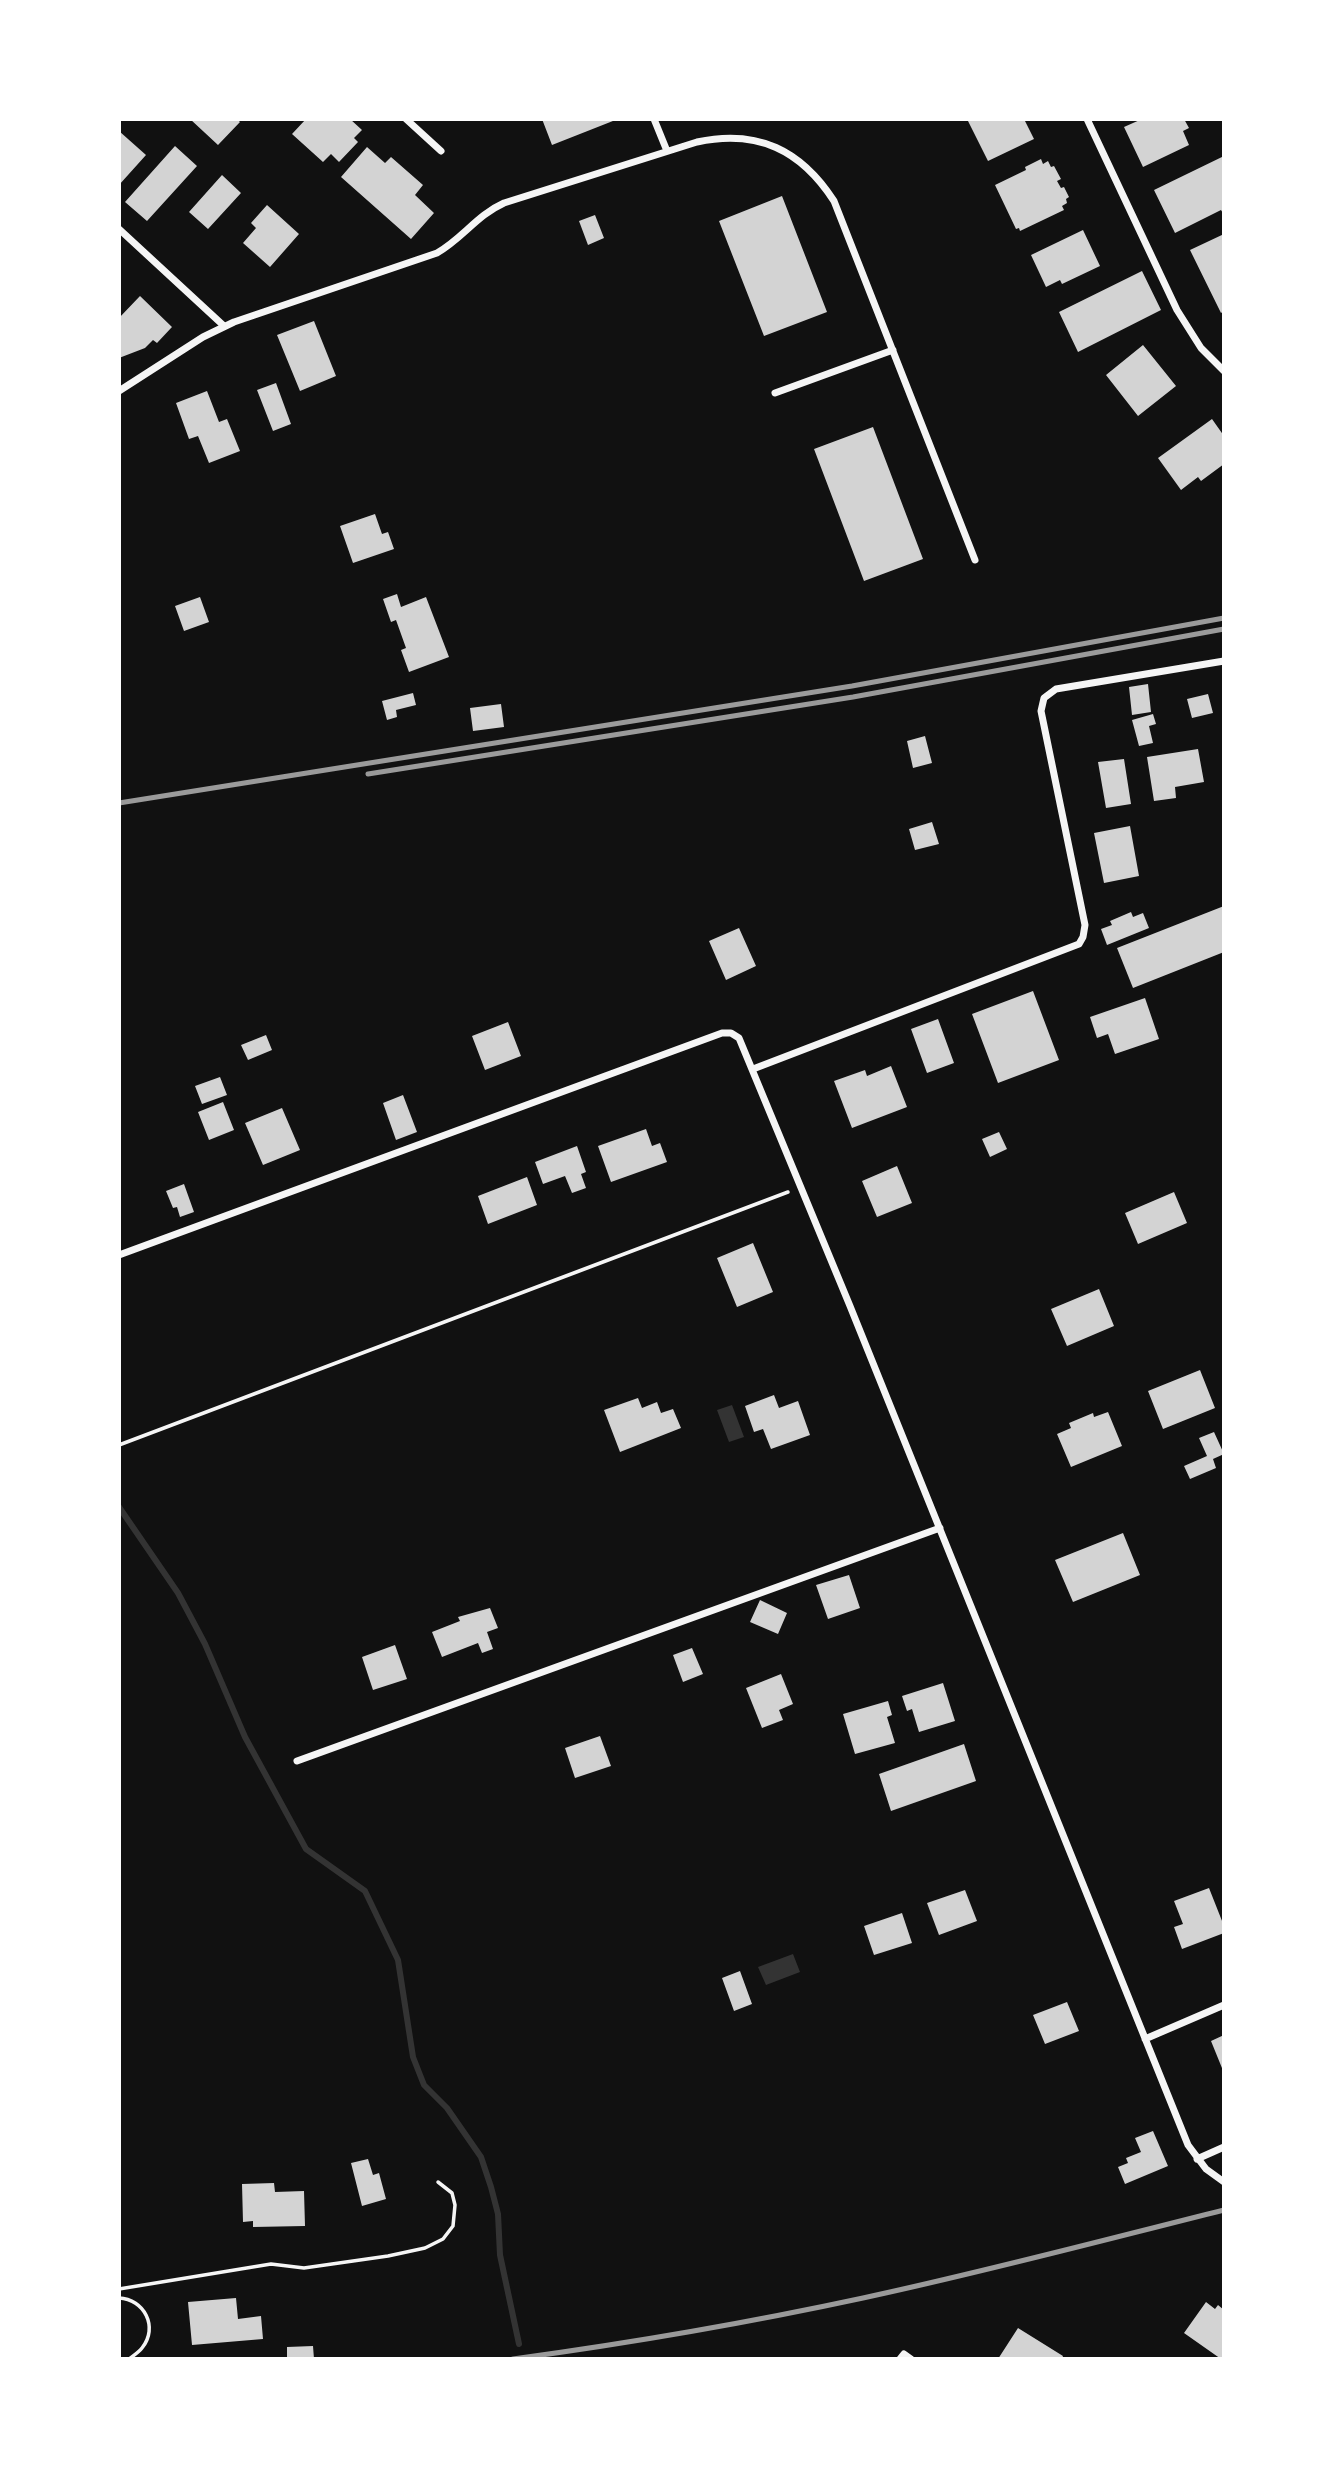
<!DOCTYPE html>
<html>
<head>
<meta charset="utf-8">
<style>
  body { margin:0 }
  #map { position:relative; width:1343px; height:2478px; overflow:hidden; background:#111; font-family:"Golos Text",sans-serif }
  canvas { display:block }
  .frame { position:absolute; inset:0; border:121px solid #fff; pointer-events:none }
</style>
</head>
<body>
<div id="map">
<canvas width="1343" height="2478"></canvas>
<div class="frame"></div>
</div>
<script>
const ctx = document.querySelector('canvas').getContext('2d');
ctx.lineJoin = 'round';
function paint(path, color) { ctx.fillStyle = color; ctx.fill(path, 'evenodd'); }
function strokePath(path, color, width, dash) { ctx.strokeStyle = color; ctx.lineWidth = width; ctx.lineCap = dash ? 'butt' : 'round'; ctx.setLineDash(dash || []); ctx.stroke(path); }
const water = new Path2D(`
  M 732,1405 L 744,1437 L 729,1442 L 717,1410 Z
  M 793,1954 L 800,1972 L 766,1985 L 758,1967 Z`);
const stream = new Path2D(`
  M 119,1507 L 178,1593 L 205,1644 L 245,1737 L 306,1849 L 365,1891 L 398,1960 L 413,2057 L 424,2085 L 447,2108 L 481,2157 L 491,2187 L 498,2214 L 500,2255 L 519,2344`);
const building = new Path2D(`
  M 190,119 L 237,119 L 240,122 L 218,145 Z
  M 306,119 L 350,119 L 362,130 L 354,138 L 358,142 L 339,162 L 331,154 L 323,162 L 292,134 Z
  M 542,119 L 618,119 L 552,145 Z
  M 972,119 L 1024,119 L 1034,139 L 988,161 L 968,121 Z
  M 1142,119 L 1184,119 L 1189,128 L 1183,131 L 1189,145 L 1143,167 L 1124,127 Z
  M 119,131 L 146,155 L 119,185 Z
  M 175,146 L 197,166 L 147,221 L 125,202 Z
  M 367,147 L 385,163 L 391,157 L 423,185 L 415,195 L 434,213 L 411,239 L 341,177 Z
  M 1224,156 L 1224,215 L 1221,210 L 1175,233 L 1154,190 Z
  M 1041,159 L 1043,164 L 1048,161 L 1051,167 L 1054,166 L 1061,179 L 1057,181 L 1061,188 L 1064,187 L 1069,197 L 1066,199 L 1067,203 L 1062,206 L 1064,210 L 1020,231 L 1019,228 L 1016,229 L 995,185 L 1026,170 L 1025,167 Z
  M 222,175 L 241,193 L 208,229 L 189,212 Z
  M 782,196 L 827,312 L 764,336 L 719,221 Z
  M 267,205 L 299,234 L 270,267 L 243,243 L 256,228 L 251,223 Z
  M 595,215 L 604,238 L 588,245 L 579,221 Z
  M 1083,230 L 1100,266 L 1062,284 L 1060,280 L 1046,287 L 1031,255 Z
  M 1224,234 L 1224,311 L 1221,313 L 1190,250 Z
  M 1142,271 L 1161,310 L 1078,352 L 1059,312 Z
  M 140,296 L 172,327 L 157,343 L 153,340 L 145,348 L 119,358 L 119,318 Z
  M 314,321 L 336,376 L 300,391 L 277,335 Z
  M 1143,345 L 1176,386 L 1138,416 L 1106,375 Z
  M 276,383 L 291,424 L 273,431 L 257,390 Z
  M 207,391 L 219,422 L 227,419 L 240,451 L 209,463 L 198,436 L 189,439 L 176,403 Z
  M 1212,419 L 1224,436 L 1224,464 L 1201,481 L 1198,477 L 1181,490 L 1158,458 Z
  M 873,427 L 923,559 L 864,581 L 814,449 Z
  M 375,514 L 382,534 L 388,532 L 394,549 L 353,563 L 340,526 Z
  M 397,594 L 401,607 L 426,597 L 449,657 L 409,672 L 401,650 L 406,648 L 396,620 L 391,622 L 383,599 Z
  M 200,597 L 209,622 L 184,631 L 175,606 Z
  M 1148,684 L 1151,712 L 1132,715 L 1129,687 Z
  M 413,693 L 416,705 L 396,710 L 397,717 L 387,720 L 382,701 Z
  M 1208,694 L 1213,713 L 1192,718 L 1187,699 Z
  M 501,704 L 504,727 L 473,731 L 470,708 Z
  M 1153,714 L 1156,724 L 1149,726 L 1153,743 L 1139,746 L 1132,720 Z
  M 925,736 L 932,763 L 913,768 L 907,741 Z
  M 1198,749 L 1204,782 L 1175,787 L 1176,798 L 1154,801 L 1147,757 Z
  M 1124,759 L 1131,804 L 1106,808 L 1098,762 Z
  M 932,822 L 939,844 L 915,850 L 909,829 Z
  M 1130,826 L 1139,876 L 1104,883 L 1094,833 Z
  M 1224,906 L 1224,952 L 1133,988 L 1117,948 Z
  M 1131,912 L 1133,917 L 1143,913 L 1149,928 L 1107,945 L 1101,929 L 1112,925 L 1110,921 Z
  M 739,928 L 756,966 L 726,980 L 709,941 Z
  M 1033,991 L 1059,1060 L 998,1083 L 972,1014 Z
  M 1145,998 L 1159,1039 L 1115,1054 L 1108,1034 L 1097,1038 L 1090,1017 Z
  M 938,1019 L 954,1063 L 927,1073 L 911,1029 Z
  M 508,1022 L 521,1056 L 485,1070 L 472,1036 Z
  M 266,1035 L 272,1050 L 248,1060 L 241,1045 Z
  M 891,1066 L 907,1107 L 852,1128 L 834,1081 L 865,1070 L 867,1076 Z
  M 220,1077 L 227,1095 L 202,1104 L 195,1086 Z
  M 403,1095 L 417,1132 L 396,1140 L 383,1103 Z
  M 223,1102 L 234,1130 L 209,1140 L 198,1112 Z
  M 282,1108 L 300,1150 L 263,1165 L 245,1123 Z
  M 646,1129 L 652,1146 L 660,1143 L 667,1162 L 611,1182 L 598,1146 Z
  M 999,1132 L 1007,1149 L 990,1157 L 982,1139 Z
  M 577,1146 L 586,1172 L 581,1174 L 586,1188 L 572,1193 L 565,1176 L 543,1184 L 535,1162 Z
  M 897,1166 L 912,1203 L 877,1217 L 862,1181 Z
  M 527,1177 L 537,1205 L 488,1224 L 478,1196 Z
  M 184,1184 L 194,1212 L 180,1217 L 177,1207 L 173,1208 L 166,1191 Z
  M 1174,1192 L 1187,1223 L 1138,1244 L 1125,1213 Z
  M 753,1243 L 773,1292 L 737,1307 L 717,1258 Z
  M 1099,1289 L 1114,1326 L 1067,1346 L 1051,1309 Z
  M 1200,1370 L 1215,1408 L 1163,1429 L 1148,1391 Z
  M 774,1395 L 779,1408 L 798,1401 L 810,1435 L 771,1449 L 763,1429 L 754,1432 L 745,1406 Z
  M 638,1398 L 642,1408 L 657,1402 L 661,1413 L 673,1409 L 681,1428 L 620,1452 L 604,1410 Z
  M 1108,1412 L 1122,1446 L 1071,1467 L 1057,1434 L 1071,1428 L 1069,1423 L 1093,1413 L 1094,1417 Z
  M 1214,1432 L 1224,1454 L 1213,1459 L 1216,1468 L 1190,1479 L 1184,1466 L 1207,1456 L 1199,1438 Z
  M 1123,1533 L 1140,1575 L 1073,1602 L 1055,1560 Z
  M 849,1575 L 860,1608 L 828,1619 L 816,1585 Z
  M 760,1600 L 787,1613 L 778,1634 L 750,1622 Z
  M 490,1608 L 498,1628 L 487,1632 L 493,1649 L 482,1653 L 478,1643 L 442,1657 L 432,1632 L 460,1621 L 458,1617 Z
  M 395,1645 L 407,1679 L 373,1690 L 362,1657 Z
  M 692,1648 L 703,1674 L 683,1682 L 673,1655 Z
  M 781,1674 L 793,1704 L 779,1710 L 783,1720 L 762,1728 L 746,1688 Z
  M 943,1683 L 955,1721 L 919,1732 L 912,1709 L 907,1711 L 902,1696 Z
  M 888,1701 L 892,1715 L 887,1717 L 895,1743 L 855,1754 L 843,1714 Z
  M 600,1736 L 611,1766 L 575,1778 L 565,1748 Z
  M 964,1744 L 976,1781 L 891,1811 L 879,1774 Z
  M 1209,1888 L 1224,1926 L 1224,1933 L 1182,1949 L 1174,1927 L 1183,1924 L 1174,1901 Z
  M 965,1890 L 977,1921 L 939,1935 L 927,1903 Z
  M 902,1913 L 912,1943 L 874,1955 L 864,1926 Z
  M 740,1971 L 752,2004 L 734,2011 L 722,1978 Z
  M 1067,2002 L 1079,2031 L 1045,2044 L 1033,2015 Z
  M 1224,2035 L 1224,2073 L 1211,2041 Z
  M 1153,2131 L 1168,2166 L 1125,2184 L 1118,2167 L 1128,2163 L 1126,2158 L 1141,2152 L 1135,2138 Z
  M 368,2159 L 373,2175 L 379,2173 L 386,2199 L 362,2206 L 351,2163 Z
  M 274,2183 L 275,2192 L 304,2191 L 305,2226 L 253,2227 L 253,2221 L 243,2222 L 242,2184 Z
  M 236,2298 L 238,2319 L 261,2316 L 263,2339 L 192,2345 L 188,2302 Z
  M 1206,2302 L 1215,2309 L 1218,2305 L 1224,2310 L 1224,2359 L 1221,2359 L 1184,2333 Z
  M 1018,2328 L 1063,2356 L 1062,2359 L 998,2359 Z
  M 313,2346 L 314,2359 L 287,2359 L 287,2347 Z`);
const path = new Path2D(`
  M 119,1445 L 788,1192
  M 119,2289 L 271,2264 L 304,2268 L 388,2256 L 425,2248 L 443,2239 L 453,2226 L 455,2205 L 452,2193 L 438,2182
  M 119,2298 C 144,2299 159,2327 142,2348 C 139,2352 133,2356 129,2359`);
const minor = new Path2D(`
  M 406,119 L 441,151
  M 654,119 L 667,151
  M 1087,119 L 1177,310 L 1201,348 L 1224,371
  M 119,229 L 224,326
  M 119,391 L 203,337 L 234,322 L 437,253 C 462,239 477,215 504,203 L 697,142 C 758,129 801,150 834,201 L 975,560
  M 775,393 L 893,350
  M 753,1069 L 1079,944 L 1083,937 L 1085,925 L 1041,711 L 1044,698 L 1056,689 L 1224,661
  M 119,1255 L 722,1033 L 731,1033 L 739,1038 L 850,1306 L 1188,2145 L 1206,2169 L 1224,2182
  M 297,1761 L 940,1528
  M 1145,2039 L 1224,2005
  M 1197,2159 L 1224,2147
  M 900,2359 L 904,2354 L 911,2359`);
const rail = new Path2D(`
  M 368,774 L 853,697 L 1224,629
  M 119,803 L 852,686 L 1224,618
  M 513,2359 C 631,2343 747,2323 863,2298 C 984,2272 1104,2240 1224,2210`);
paint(water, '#333');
strokePath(stream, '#333', 6);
paint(building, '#d3d3d3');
strokePath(path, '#f5f5f5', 3.5);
strokePath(minor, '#f5f5f5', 7);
strokePath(rail, '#9a9a9a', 5);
</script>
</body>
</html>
